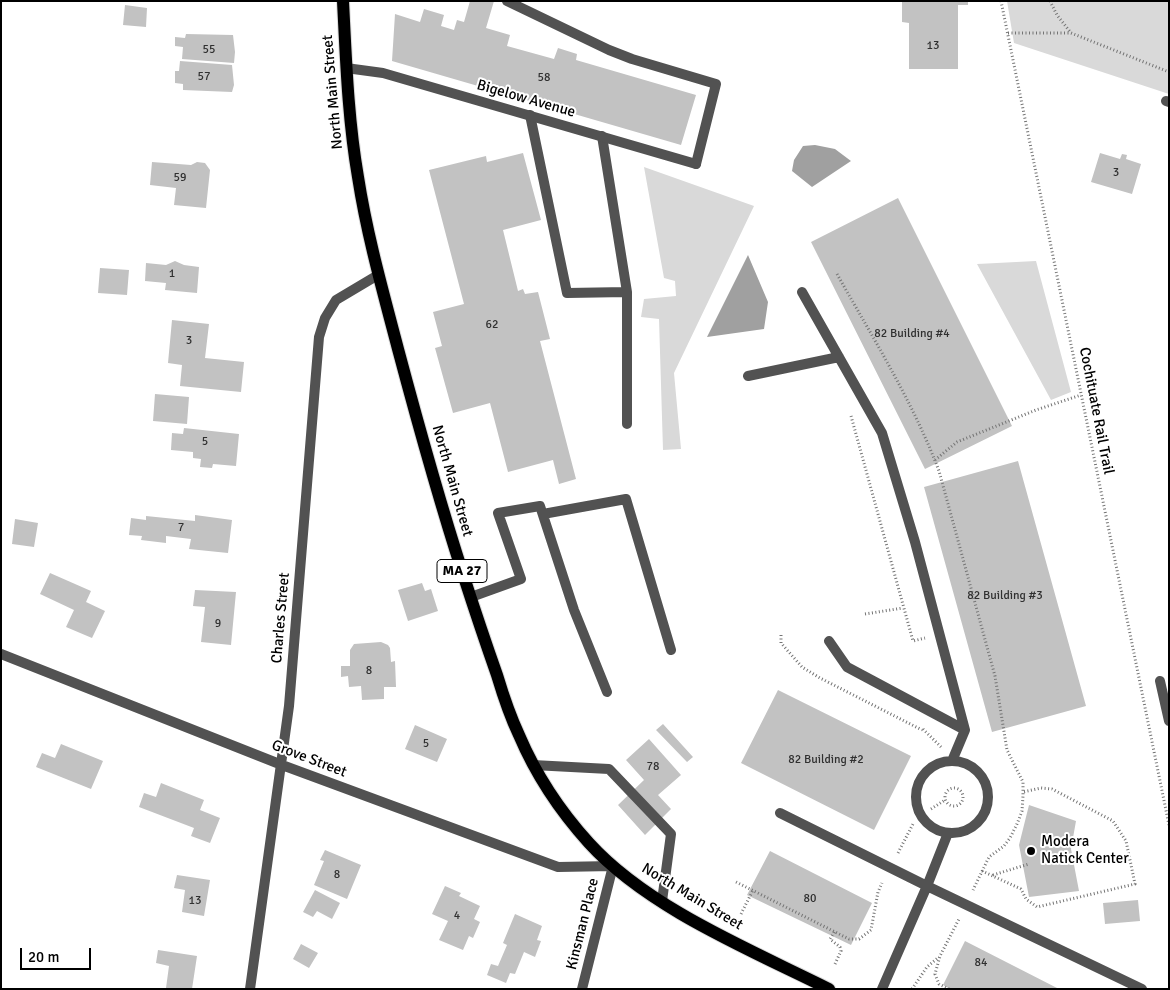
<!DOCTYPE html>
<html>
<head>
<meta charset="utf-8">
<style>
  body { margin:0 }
  #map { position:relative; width:1170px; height:990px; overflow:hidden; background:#fff; font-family:Signika,sans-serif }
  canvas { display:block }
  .frame { position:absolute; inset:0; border:2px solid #000; pointer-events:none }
  .scale { position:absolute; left:20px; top:948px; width:71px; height:22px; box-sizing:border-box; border:2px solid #000; border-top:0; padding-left:6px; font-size:15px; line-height:18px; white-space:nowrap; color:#000; -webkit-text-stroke:4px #fff; paint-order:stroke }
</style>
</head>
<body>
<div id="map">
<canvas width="1170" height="990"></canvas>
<div class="frame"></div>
<div class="scale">20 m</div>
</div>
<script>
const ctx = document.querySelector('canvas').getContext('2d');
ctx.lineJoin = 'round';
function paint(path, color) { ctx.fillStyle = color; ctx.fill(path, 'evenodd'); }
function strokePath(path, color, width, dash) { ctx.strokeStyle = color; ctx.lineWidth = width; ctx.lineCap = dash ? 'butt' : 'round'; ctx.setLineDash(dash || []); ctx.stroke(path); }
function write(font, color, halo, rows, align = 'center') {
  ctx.font = font + ' Signika,sans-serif'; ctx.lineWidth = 4; ctx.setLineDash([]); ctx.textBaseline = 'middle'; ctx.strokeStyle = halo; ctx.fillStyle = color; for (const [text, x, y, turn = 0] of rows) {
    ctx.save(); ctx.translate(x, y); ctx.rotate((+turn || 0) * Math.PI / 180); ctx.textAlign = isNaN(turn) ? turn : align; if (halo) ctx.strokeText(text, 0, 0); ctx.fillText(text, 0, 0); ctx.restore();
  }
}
const green = new Path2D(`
  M 1007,1 L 1169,1 L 1169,94 L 1014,43 Z
  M 644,167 L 754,206 L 674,373 L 681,449 L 663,450 L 659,319 L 641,317 L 644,299 L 676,296 L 675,281 L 664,278 Z
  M 1036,261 L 1071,392 L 1051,400 L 977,264 Z`);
const water = new Path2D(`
  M 815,145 L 835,149 L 851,161 L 812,187 L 792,171 L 794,160 L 803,146 Z
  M 748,255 L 768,302 L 764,329 L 707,337 Z`);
const building = new Path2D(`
  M 470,1 L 494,1 L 486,28 L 510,35 L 507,46 L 554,59 L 558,48 L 577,54 L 576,60 L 696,95 L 681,145 L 392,61 L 395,14 L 420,22 L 424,9 L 444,15 L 441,26 L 454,30 L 457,20 L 464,22 Z
  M 902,1 L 968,1 L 968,5 L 958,5 L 958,69 L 909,69 L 909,23 L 902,22 Z
  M 125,5 L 147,8 L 146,27 L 123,25 Z
  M 186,34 L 233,35 L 235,52 L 234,63 L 182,59 L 183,47 L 175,46 L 175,37 L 185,38 Z
  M 180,61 L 232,65 L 234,85 L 232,92 L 183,90 L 183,84 L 175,83 L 175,71 L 179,71 Z
  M 523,153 L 541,220 L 503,230 L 518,291 L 523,289 L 525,294 L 538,292 L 550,339 L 540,341 L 576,479 L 559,484 L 553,460 L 508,472 L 490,403 L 453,413 L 435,348 L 442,346 L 433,312 L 464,304 L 429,170 L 486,156 L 487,162 Z
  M 1100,153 L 1120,159 L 1122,154 L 1127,155 L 1126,159 L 1141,164 L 1132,194 L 1091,182 Z
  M 152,162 L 191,165 L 197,162 L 205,163 L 210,170 L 206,208 L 174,205 L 176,188 L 150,185 Z
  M 898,198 L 1012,426 L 925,469 L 811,242 Z
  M 175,261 L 184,265 L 199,267 L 197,293 L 165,290 L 166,283 L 145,281 L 146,263 L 166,265 Z
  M 100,268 L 129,270 L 127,295 L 98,293 Z
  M 172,320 L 209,324 L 205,358 L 244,362 L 241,392 L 180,386 L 182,365 L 168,363 Z
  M 155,394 L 189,397 L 187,424 L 153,421 Z
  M 184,428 L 239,434 L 236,466 L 213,464 L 212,468 L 200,467 L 201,459 L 193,458 L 193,452 L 171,450 L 172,433 L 183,434 Z
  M 1018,461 L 1086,706 L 992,732 L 924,487 Z
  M 195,515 L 232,520 L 228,553 L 189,549 L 191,539 L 166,536 L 166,543 L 141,540 L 142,536 L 129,535 L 131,518 L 146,520 L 146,516 L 195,521 Z
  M 15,519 L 38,523 L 34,547 L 12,544 Z
  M 50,573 L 91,591 L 86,602 L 105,611 L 92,638 L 66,627 L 74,610 L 40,594 Z
  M 422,583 L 425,591 L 431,589 L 438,611 L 408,621 L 398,590 Z
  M 195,590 L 236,592 L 231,645 L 201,642 L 205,607 L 193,606 Z
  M 381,642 L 388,645 L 390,648 L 391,662 L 395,661 L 396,687 L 384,687 L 384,699 L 362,700 L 361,686 L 349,687 L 348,676 L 341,677 L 341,666 L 350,666 L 350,650 L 354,644 Z
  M 778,690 L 911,756 L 874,830 L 741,763 Z
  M 663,724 L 693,757 L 687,762 L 656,730 Z
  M 415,725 L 447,739 L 437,762 L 405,749 Z
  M 649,739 L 681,775 L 658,795 L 671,809 L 645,835 L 618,805 L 644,780 L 626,760 Z
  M 61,744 L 103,761 L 91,789 L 36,767 L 42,753 L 55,758 Z
  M 161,783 L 204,800 L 200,810 L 220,818 L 210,843 L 191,836 L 194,828 L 139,807 L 144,793 L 156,797 Z
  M 1029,805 L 1076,821 L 1071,849 L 1079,891 L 1029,897 L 1019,845 Z
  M 325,850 L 361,865 L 347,899 L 314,885 L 324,861 L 320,860 Z
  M 770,851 L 872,903 L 851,945 L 747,895 Z
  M 177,875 L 210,880 L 204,916 L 182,912 L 185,890 L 174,888 Z
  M 445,886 L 461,893 L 459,896 L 480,906 L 474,919 L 480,922 L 473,938 L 469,936 L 463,950 L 439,940 L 448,921 L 432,914 Z
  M 315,890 L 340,903 L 332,919 L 317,911 L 313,917 L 303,912 Z
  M 1138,900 L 1140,921 L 1105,924 L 1103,903 Z
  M 515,914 L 542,926 L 537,940 L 541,941 L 535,957 L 524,952 L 515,974 L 510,973 L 506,983 L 487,975 L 491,964 L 498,966 L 507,945 L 503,943 Z
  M 965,941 L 1059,989 L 950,989 L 943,985 Z
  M 301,944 L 318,953 L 309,968 L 293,959 Z
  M 158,950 L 197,956 L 192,989 L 166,988 L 169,966 L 156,963 Z`);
const path = new Path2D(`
  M 1001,1 L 1169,825
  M 1050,1 L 1057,15 L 1071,33 L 1169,72
  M 1008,33 L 1071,33
  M 837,274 C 873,338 913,402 939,471 L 995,676 L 1007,750 L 1023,782 L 1023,796 L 1022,811 L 1017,824 L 1010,838 L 1004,846 L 989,857 L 973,890
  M 851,416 L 913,641 L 925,638
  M 935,460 L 957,442 L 1036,410 L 1081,395
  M 865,614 L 903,608
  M 781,635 L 781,643 L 802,667 L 820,678 L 922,730
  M 923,729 L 941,747
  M945 797a9 9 0 1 1 18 0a9 9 0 1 1-18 0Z
  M 931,809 L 945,800
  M 898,853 L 914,822
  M 982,871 L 1021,889 L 1026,899 L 1037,907 L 1135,884 L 1126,841 L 1113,821 L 1052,789 L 1041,788 L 1023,792
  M 993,875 L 1029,864
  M 736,882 L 849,939 L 859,939 L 871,930 L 878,892 L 882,883
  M 741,914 L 753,890
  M 835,964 L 841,951 L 840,947 L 830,939 L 835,931
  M 912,989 L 927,967 L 939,957
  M 949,989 L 939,984 L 935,974 L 940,956 L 959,919`);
const service = new Path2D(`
  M 507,1 L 609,50 L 632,59 L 716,84 L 696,164
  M 530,115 L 567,293 L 627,292 L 602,136
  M 802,292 L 882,433 L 915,542 L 965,730 L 952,761
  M 748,376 L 839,357
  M 627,424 L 627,292
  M 543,514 L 626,499 L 671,650
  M 471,597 L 521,579 L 498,513 L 540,506 L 574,610 L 607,692
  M 829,641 L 847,667 L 965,730
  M 1160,681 L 1169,721
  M916 797a36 36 0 1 1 72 0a36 36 0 1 1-72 0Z
  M 533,765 L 609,769 L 671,834 L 662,901
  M 780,813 L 927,886 L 1142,989
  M 882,989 L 927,886 L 948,833`);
const minor = new Path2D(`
  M 346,68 L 383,73 L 696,164
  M 1166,101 L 1169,102
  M 1,654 L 282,765 L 558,867 L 613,866 L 582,989
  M 250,989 L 289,706 L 319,337 L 325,318 L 336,300 L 378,275`);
const primary = new Path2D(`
  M 343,1 C 346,60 348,119 358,177 C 367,235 383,292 398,349 C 418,424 439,500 463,574 C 474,608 485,641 497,675 C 503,695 510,716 519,735 C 536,775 560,811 589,843 C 648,908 751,950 829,989`);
const markers = [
  [1031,851,5,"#000"]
];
const numberNames = [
  ["13",933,46],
  ["55",209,50],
  ["57",204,77],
  ["58",544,78],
  ["3",1116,173],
  ["59",180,178],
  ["1",172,274],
  ["62",492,325],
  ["82 Building #4",912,334],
  ["3",189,341],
  ["5",205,442],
  ["7",181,528],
  ["82 Building #3",1005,596],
  ["9",218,624],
  ["8",369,671],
  ["5",426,744],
  ["82 Building #2",826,760],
  ["78",653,767],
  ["8",337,875],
  ["80",810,899],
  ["13",195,901],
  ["4",457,916],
  ["84",981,963]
];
const shields = [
  [462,571,50]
];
const shieldNames = [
  ["MA 27",462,571]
];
const streetNames = [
  ["North Main Street",333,92,-95],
  ["Bigelow Avenue",526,99,16],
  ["Cochituate Rail Trail",1096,411,79],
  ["North Main Street",452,481,74],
  ["Charles Street",281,618,-85],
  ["Grove Street",309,759,21],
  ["North Main Street",692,897,31],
  ["Kinsman Place",583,924,-76]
];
const poiNames = [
  ["Modera",1041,842],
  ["Natick Center",1041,859]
];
paint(green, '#d9d9d9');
paint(water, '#a0a0a0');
paint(building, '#c2c2c2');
strokePath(primary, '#dbdbdb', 14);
strokePath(path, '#747474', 3, [1, 2.5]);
strokePath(service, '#525252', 10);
strokePath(minor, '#525252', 10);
strokePath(primary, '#000', 12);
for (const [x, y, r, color] of markers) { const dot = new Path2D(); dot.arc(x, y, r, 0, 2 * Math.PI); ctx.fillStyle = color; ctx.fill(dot); strokePath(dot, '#fff', 2); }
write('12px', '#303030', null, numberNames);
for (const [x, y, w] of shields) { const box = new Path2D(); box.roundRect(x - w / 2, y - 11.5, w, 23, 4); ctx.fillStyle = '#fff'; ctx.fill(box); strokePath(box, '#000', 1); }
write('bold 14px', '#000', null, shieldNames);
write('15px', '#000', '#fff', streetNames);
write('15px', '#000', '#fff', poiNames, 'left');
</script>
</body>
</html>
